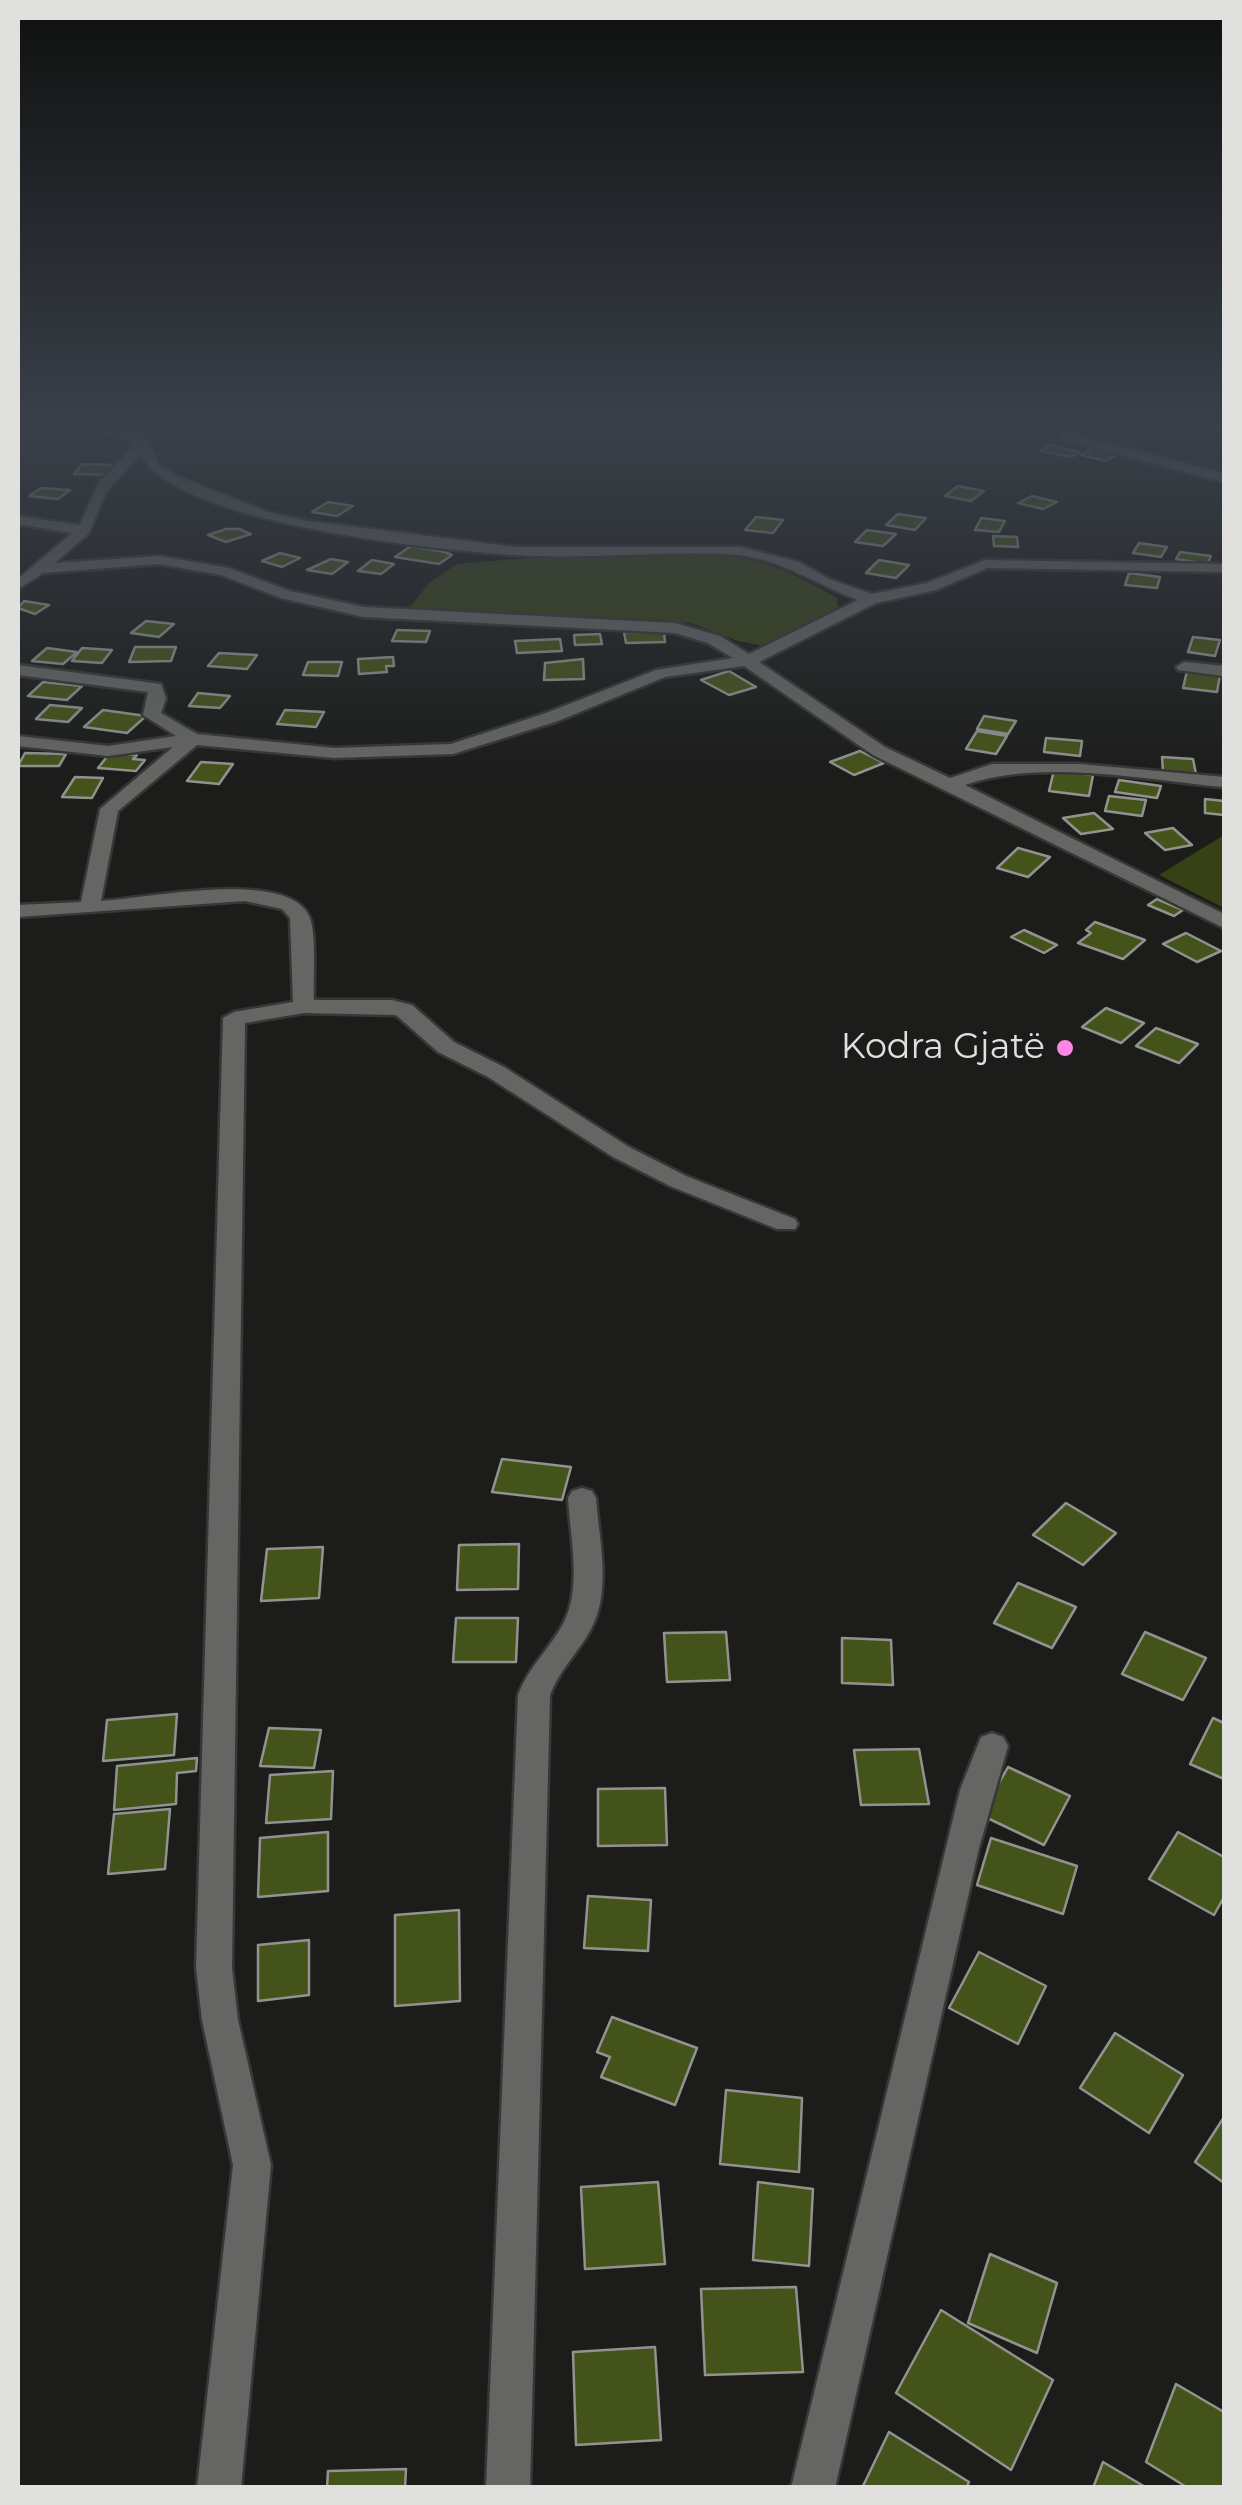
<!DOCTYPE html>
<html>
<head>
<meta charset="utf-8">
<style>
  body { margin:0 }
  #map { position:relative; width:1242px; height:2505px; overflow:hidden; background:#1c1d1b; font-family:Montserrat,sans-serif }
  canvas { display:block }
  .frame { position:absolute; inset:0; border:20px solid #e0e1df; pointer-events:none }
</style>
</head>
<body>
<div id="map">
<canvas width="1242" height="2505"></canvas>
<div class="frame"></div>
</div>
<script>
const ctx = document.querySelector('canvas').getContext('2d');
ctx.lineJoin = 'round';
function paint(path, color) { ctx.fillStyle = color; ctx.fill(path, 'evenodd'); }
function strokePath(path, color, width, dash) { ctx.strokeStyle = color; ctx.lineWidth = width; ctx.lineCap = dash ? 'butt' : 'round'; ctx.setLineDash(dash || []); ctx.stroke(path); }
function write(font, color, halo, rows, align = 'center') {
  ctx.font = font + ' Montserrat,sans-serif'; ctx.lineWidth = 8; ctx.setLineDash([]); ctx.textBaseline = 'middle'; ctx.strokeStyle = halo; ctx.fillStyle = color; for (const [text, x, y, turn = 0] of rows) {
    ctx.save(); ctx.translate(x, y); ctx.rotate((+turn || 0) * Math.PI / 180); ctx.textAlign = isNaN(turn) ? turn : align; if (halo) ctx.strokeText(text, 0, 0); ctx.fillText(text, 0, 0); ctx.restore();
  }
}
const green = new Path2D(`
  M 706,554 C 758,556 793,572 837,598 L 838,610 L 765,646 L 738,641 L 691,623 L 413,610 L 410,607 L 429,583 L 457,564 L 541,557 Z
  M 1224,835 L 1224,908 L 1159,875 Z`);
const building = new Path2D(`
  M 1049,445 L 1080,452 L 1071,457 L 1040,451 Z
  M 1093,448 L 1118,454 L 1106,461 L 1081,455 Z
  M 82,464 L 114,465 L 107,475 L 74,474 Z
  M 958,486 L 984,491 L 971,501 L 945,496 Z
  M 41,488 L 70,490 L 58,499 L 29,496 Z
  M 1032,496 L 1057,502 L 1043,509 L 1018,503 Z
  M 328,502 L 353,506 L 337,516 L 312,512 Z
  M 898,514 L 926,518 L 915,530 L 886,525 Z
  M 756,517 L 783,520 L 773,533 L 745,530 Z
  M 981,518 L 1005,521 L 999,532 L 975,530 Z
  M 226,529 L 239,529 L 251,534 L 226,542 L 208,535 Z
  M 867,530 L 896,534 L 883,546 L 855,542 Z
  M 993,536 L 1017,537 L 1018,547 L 994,546 Z
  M 1139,543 L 1167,547 L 1161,557 L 1133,553 Z
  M 411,546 L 445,552 L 452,555 L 439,564 L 395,557 Z
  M 1180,552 L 1211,556 L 1207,564 L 1176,559 Z
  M 280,553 L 300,558 L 282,567 L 262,561 Z
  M 331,559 L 348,562 L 332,574 L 307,570 Z
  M 372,560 L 394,564 L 381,574 L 358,571 Z
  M 879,560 L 909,565 L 896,578 L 866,573 Z
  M 1129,573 L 1160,577 L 1157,588 L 1125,585 Z
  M 24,601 L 49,605 L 35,614 L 18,608 Z
  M 146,621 L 174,624 L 159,637 L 131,633 Z
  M 397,630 L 430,631 L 426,642 L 392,641 Z
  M 624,632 L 664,632 L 665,642 L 626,643 Z
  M 600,634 L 602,644 L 575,645 L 574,635 Z
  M 1193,637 L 1220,640 L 1215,656 L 1188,652 Z
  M 560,639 L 562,651 L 517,653 L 515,641 Z
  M 135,647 L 176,647 L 171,661 L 129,662 Z
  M 47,648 L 77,652 L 63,664 L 32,661 Z
  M 82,648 L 112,650 L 102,663 L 72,661 Z
  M 219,653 L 257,655 L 247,669 L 208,666 Z
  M 393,657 L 394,666 L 386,666 L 387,672 L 359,674 L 358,659 Z
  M 583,659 L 584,679 L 544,680 L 545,663 Z
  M 308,662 L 342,662 L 338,676 L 303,675 Z
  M 729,671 L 756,687 L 729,695 L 701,680 Z
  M 1187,671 L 1220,675 L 1217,692 L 1183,688 Z
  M 43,682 L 82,686 L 67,700 L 28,696 Z
  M 198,693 L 230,696 L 220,708 L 189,706 Z
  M 50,705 L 82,708 L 68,722 L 36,719 Z
  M 103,710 L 146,716 L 127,733 L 84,727 Z
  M 285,710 L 324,712 L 316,727 L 277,724 Z
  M 984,716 L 1016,721 L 1008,734 L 977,729 Z
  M 977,731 L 1007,736 L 996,754 L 966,749 Z
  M 1046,738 L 1082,741 L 1080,756 L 1044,752 Z
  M 860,751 L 884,763 L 854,775 L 830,762 Z
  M 25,753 L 66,754 L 59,766 L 18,766 Z
  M 110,753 L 137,755 L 133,759 L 145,760 L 136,771 L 98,768 Z
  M 1162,757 L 1193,759 L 1196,774 L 1163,772 Z
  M 201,762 L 233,764 L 219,784 L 187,781 Z
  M 1054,770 L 1093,775 L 1089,796 L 1049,791 Z
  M 75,777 L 103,778 L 92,798 L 62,797 Z
  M 1119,780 L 1161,786 L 1157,798 L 1115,792 Z
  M 1109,796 L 1146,800 L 1142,816 L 1105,811 Z
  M 1205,799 L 1224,801 L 1224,815 L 1205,813 Z
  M 1094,813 L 1113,829 L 1081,834 L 1063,818 Z
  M 1173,828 L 1192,845 L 1165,850 L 1145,833 Z
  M 1018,848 L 1050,857 L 1028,877 L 997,868 Z
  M 1157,899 L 1183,910 L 1174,916 L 1148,905 Z
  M 1095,922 L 1145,940 L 1123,959 L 1078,943 L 1091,933 L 1086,930 Z
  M 1024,930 L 1057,945 L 1044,953 L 1011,937 Z
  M 1186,933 L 1221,951 L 1197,962 L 1163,944 Z
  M 1106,1008 L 1144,1023 L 1121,1043 L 1082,1027 Z
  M 1156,1028 L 1198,1044 L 1179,1063 L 1136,1046 Z
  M 502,1459 L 571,1467 L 562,1500 L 492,1492 Z
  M 1066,1503 L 1116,1533 L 1083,1565 L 1033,1535 Z
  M 519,1544 L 518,1589 L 457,1590 L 459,1545 Z
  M 323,1547 L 319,1598 L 261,1601 L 267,1549 Z
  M 1018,1583 L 1076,1607 L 1052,1648 L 994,1623 Z
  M 456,1618 L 518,1618 L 516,1662 L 453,1662 Z
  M 726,1632 L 730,1680 L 667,1682 L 664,1633 Z
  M 1145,1632 L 1206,1658 L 1183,1700 L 1122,1674 Z
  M 842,1638 L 891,1640 L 893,1685 L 842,1683 Z
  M 177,1714 L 174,1755 L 103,1761 L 107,1720 Z
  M 1213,1718 L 1224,1723 L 1224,1779 L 1190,1764 Z
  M 269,1728 L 321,1730 L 314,1768 L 260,1766 Z
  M 919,1749 L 929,1804 L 861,1805 L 854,1750 Z
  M 197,1758 L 196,1771 L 177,1773 L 176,1804 L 114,1810 L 117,1766 Z
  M 1008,1767 L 1070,1796 L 1044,1845 L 981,1815 Z
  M 333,1771 L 331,1819 L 266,1823 L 270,1775 Z
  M 665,1788 L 667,1845 L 598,1846 L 598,1789 Z
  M 170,1809 L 165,1869 L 108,1874 L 114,1814 Z
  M 328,1832 L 328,1891 L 258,1897 L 260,1838 Z
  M 1178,1832 L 1224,1857 L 1224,1897 L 1214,1915 L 1149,1879 Z
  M 991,1838 L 1077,1866 L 1063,1914 L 977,1885 Z
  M 588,1896 L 651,1900 L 648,1951 L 584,1948 Z
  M 459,1910 L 460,2001 L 395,2006 L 395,1915 Z
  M 309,1940 L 309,1995 L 258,2001 L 258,1945 Z
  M 979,1952 L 1046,1986 L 1018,2044 L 949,2008 Z
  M 612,2017 L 697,2048 L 675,2105 L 601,2077 L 610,2057 L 597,2052 Z
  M 1115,2033 L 1183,2075 L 1149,2133 L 1080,2088 Z
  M 726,2090 L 802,2098 L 799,2172 L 720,2164 Z
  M 1224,2117 L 1224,2183 L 1195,2162 Z
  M 658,2182 L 665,2264 L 585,2269 L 581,2187 Z
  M 758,2182 L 813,2189 L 809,2266 L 753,2260 Z
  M 990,2254 L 1057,2283 L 1037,2353 L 968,2323 Z
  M 796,2287 L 803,2372 L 705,2375 L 701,2289 Z
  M 941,2310 L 1053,2380 L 1011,2470 L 896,2393 Z
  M 655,2347 L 661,2440 L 576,2445 L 573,2352 Z
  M 1176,2384 L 1224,2412 L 1224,2488 L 1188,2488 L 1146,2462 Z
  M 889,2432 L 969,2482 L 966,2488 L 862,2488 Z
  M 1103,2462 L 1147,2488 L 1093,2488 Z
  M 406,2469 L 405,2488 L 327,2488 L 328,2471 Z`);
const minor = new Path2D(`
  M 75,426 L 138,433 L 148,442 L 159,465 L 177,476 L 268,512 L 307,521 L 516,547 L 740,547 L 799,562 L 829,579 L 872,594 L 927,583 L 985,560 L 1224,564 L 1224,572 L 987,568 L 936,590 L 876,603 L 759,662 L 885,747 L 950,778 L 992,764 L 1080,764 L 1224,777 L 1224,787 C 1146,780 1039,758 965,785 L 1224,914 L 1224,928 L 873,755 L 744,666 L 665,677 L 558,721 L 453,754 L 334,758 L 197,745 L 118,811 L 101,901 C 143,899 287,868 309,916 C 317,932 313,980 314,1000 L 392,1000 L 412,1005 L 454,1042 L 504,1067 L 629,1147 L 686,1176 L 795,1219 L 798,1224 L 795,1229 L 777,1229 L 670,1186 L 613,1157 L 488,1077 L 438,1052 L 396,1015 L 304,1013 L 245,1023 L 232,1968 L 238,2020 L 271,2165 L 241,2488 L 197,2488 L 233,2165 L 202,2020 L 196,1968 L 223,1018 L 234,1012 L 293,1002 L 290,918 L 282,909 L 245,901 L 18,917 L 18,905 L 81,902 L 100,809 L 173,747 L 108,756 L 18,746 L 18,736 L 108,746 L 176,736 L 143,715 L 148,692 L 18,675 L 18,665 L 161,684 L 166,698 L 161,713 L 197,734 L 334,748 L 451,744 L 546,713 L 656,670 L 733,658 L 708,643 L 675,633 L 364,617 L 281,598 L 221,575 L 159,564 L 43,573 L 18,589 L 18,579 L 72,533 L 18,524 L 18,516 L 80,525 L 99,482 L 135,445 L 129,439 ZM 141,454 C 175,524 438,550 515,555 C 589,560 663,550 737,555 C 780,559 818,585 858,600 L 749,654 L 720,636 L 675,623 L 364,607 L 290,591 L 229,568 L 159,556 L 55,563 L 89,533 L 106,492 Z
  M 1149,426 L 1186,426 C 1178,432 1156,432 1149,426 Z
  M 1065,432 L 1224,474 L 1224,482 L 1060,439 L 1059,436 Z
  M 1184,662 L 1224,666 L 1224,676 L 1178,670 L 1176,667 Z
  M 582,1488 L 592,1491 L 596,1498 C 599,1540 612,1590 591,1629 C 578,1653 559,1670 550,1695 L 530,2488 L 486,2488 L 518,1695 C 529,1666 550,1649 564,1622 C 582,1587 570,1536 568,1498 L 572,1491 Z
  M 992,1733 L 1003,1737 L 1008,1746 L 979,1848 L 835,2488 L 791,2488 L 960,1790 L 981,1737 Z`);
const markers = [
  [1065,1048,10,"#fc86e3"]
];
const poiNames = [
  ["Kodra Gjatë",1045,1048]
];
paint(green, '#364216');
paint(building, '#44531a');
strokePath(building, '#929390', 2.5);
strokePath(minor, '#373736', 5);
paint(minor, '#656664');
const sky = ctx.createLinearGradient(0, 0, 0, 777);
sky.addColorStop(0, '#0f100f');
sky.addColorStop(0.55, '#3a404a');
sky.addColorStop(1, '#3a404a00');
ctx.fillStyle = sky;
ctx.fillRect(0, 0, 1242, 777);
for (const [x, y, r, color] of markers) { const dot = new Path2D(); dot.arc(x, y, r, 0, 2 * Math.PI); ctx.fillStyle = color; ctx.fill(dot); strokePath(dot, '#1c1d1b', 4); }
write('35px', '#e0e1df', '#1c1d1b', poiNames, 'right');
</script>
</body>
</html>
